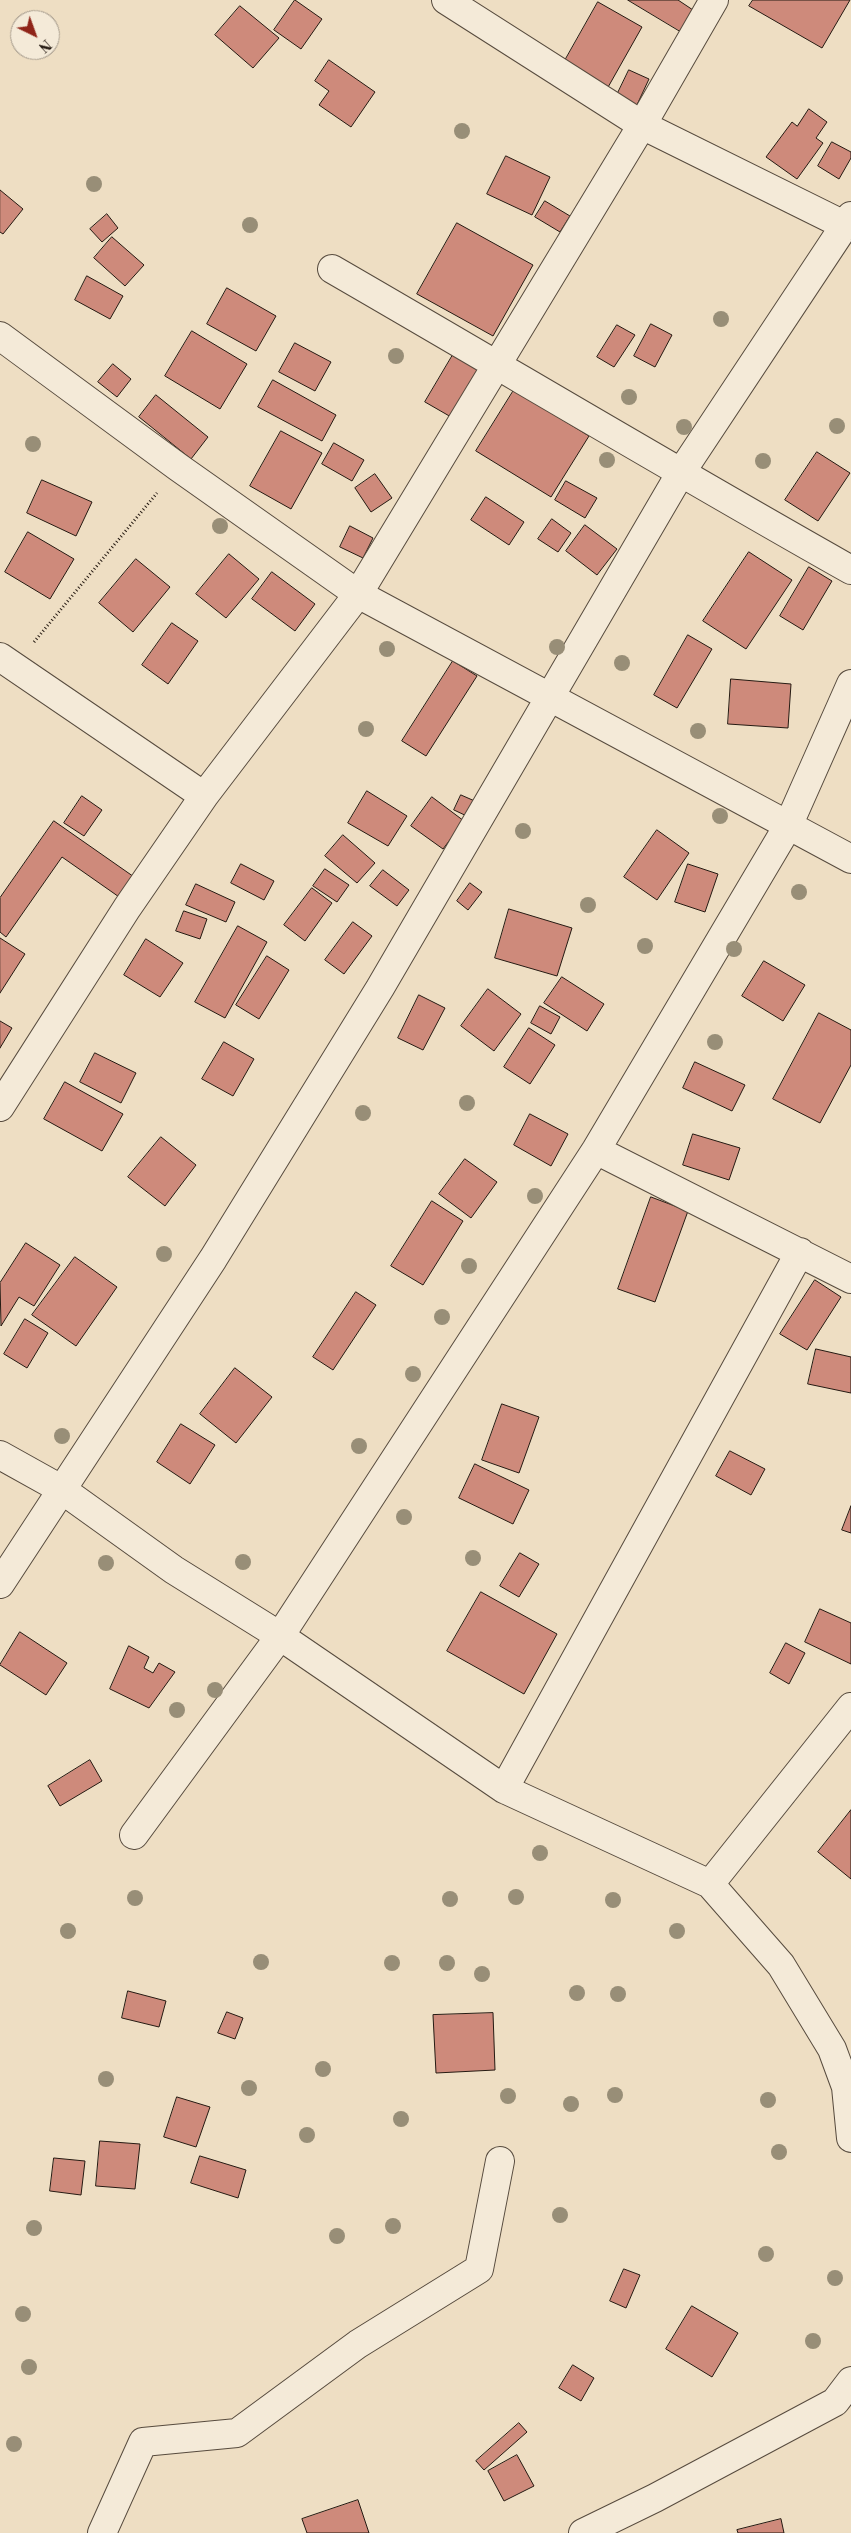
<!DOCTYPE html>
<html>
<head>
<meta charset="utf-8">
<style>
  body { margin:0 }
  #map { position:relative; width:851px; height:2533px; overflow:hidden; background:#eedec3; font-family:"Libre Bodoni",serif }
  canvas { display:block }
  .north { position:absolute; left:10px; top:10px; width:50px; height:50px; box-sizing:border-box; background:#f4ead8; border:1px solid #a19789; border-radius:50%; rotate:138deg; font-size:14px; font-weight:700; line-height:20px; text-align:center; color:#251a12 }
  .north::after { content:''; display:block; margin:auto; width:18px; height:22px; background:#8f2418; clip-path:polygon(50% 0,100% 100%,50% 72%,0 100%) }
</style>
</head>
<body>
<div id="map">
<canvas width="851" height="2533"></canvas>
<div class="north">N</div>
</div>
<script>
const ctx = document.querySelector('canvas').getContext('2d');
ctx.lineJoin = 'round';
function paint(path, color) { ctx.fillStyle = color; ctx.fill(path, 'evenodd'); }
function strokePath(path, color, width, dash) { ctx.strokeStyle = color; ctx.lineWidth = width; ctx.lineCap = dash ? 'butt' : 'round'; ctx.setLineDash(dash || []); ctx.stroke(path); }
const building = new Path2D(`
  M 295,0 L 322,19 L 301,49 L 274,30 Z
  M 628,0 L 678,0 L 693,10 L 680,31 Z
  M 753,0 L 850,0 L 822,48 L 749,6 Z
  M 598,2 L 642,27 L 607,89 L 563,64 Z
  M 240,6 L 279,38 L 253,68 L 215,35 Z
  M 329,60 L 375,92 L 351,127 L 319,105 L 329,91 L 315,81 Z
  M 629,70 L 649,79 L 635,109 L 615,99 Z
  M 809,109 L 827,122 L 816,138 L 823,143 L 797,179 L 766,157 L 792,122 L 797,126 Z
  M 832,142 L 851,152 L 851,158 L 839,179 L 818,166 Z
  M 506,156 L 550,177 L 532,215 L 487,194 Z
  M 0,190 L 23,209 L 3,234 L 0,232 Z
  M 545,201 L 570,216 L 560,232 L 535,217 Z
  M 107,214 L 118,228 L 102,242 L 90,229 Z
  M 457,223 L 533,265 L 493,336 L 417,294 Z
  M 112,237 L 144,265 L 125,286 L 94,258 Z
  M 87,276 L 123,296 L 110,319 L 75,300 Z
  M 227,288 L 276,316 L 256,351 L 207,324 Z
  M 651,324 L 672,335 L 655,367 L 634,356 Z
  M 617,325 L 635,335 L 614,367 L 597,357 Z
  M 192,331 L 247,364 L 220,409 L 165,376 Z
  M 295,343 L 331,362 L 315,391 L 279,372 Z
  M 457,348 L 490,368 L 458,421 L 425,402 Z
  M 113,364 L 131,379 L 117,397 L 98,382 Z
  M 273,380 L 336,415 L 322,441 L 258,407 Z
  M 514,390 L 589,436 L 551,497 L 476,451 Z
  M 156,395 L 208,437 L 191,459 L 139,417 Z
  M 281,431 L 322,453 L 291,509 L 250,486 Z
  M 334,443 L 364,460 L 352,481 L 322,464 Z
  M 817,452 L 850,473 L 818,521 L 785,500 Z
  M 375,474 L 392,498 L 371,512 L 355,488 Z
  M 42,480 L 92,502 L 76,536 L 27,513 Z
  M 566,481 L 597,498 L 585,518 L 555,500 Z
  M 486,497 L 524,522 L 509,545 L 471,520 Z
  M 552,519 L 571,533 L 558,552 L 538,539 Z
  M 585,525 L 617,549 L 597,575 L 566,551 Z
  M 350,526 L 373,538 L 363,558 L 340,547 Z
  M 28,532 L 74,559 L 50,599 L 5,572 Z
  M 749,552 L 792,580 L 746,649 L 703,621 Z
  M 229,554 L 259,579 L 226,618 L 196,594 Z
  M 136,559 L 170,587 L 133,632 L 99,603 Z
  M 809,567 L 832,581 L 803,630 L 780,616 Z
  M 272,572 L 315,604 L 295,631 L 252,599 Z
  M 172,623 L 198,641 L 168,684 L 142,665 Z
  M 688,635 L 712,649 L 677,708 L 654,695 Z
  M 453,661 L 477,676 L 426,756 L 402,741 Z
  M 731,679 L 791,684 L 788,728 L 728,724 Z
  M 367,791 L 407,816 L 388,846 L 348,823 Z
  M 461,795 L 477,802 L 471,818 L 454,810 Z
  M 82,796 L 102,810 L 84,836 L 64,823 Z
  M 432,797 L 464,821 L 443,849 L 411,826 Z
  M 54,821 L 137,879 L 122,899 L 62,857 L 6,937 L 0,932 L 0,898 Z
  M 657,830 L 689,853 L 657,900 L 624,877 Z
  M 343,835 L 375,863 L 357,883 L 325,856 Z
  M 241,864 L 274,881 L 264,900 L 231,883 Z
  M 688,864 L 718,874 L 705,912 L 675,902 Z
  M 325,869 L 349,885 L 337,902 L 313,886 Z
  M 383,870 L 409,890 L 397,906 L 370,886 Z
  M 470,883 L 482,892 L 468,910 L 457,901 Z
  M 196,884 L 235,902 L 226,922 L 186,905 Z
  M 312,888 L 332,903 L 305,941 L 284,925 Z
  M 509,909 L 572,928 L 557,976 L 495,958 Z
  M 184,911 L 207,919 L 200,939 L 176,931 Z
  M 353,922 L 372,936 L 344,974 L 325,960 Z
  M 238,926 L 267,942 L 225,1018 L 195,1002 Z
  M 0,938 L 25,954 L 0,993 Z
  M 146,939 L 183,963 L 160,997 L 124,975 Z
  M 267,956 L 289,970 L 259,1019 L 236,1005 Z
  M 764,961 L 805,985 L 783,1021 L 742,996 Z
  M 562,977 L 604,1004 L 587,1031 L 544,1003 Z
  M 488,989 L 521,1014 L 494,1051 L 461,1026 Z
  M 419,995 L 445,1008 L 423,1050 L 398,1038 Z
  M 540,1006 L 560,1017 L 551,1034 L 531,1023 Z
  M 819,1013 L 851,1030 L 851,1065 L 820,1123 L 773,1099 Z
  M 0,1021 L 12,1028 L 0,1048 Z
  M 529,1028 L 555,1045 L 530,1084 L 504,1067 Z
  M 224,1042 L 254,1059 L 233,1096 L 202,1079 Z
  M 95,1053 L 136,1073 L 121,1103 L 80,1082 Z
  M 695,1062 L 745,1085 L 732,1111 L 683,1088 Z
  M 65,1082 L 123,1114 L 102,1151 L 44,1119 Z
  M 530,1114 L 568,1134 L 551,1166 L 514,1145 Z
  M 693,1134 L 740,1148 L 729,1180 L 683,1165 Z
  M 161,1137 L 196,1165 L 165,1206 L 128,1177 Z
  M 465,1159 L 497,1182 L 471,1218 L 439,1194 Z
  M 651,1197 L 688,1211 L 655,1302 L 618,1289 Z
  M 432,1201 L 463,1221 L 423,1285 L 391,1266 Z
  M 26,1243 L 60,1265 L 34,1306 L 19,1297 L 1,1326 L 0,1283 Z
  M 75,1257 L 117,1287 L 76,1346 L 32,1315 Z
  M 815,1280 L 841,1297 L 807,1350 L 780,1334 Z
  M 356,1292 L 376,1305 L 333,1370 L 313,1357 Z
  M 25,1319 L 48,1333 L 27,1368 L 4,1354 Z
  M 816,1349 L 851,1357 L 851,1393 L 808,1384 Z
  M 235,1368 L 272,1397 L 236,1443 L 200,1414 Z
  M 502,1404 L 539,1417 L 519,1473 L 482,1460 Z
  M 181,1424 L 215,1445 L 190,1484 L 157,1462 Z
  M 730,1451 L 765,1469 L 751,1495 L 716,1476 Z
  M 475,1464 L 529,1490 L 513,1524 L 459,1498 Z
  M 851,1506 L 851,1533 L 842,1530 Z
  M 520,1553 L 539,1564 L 519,1597 L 500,1586 Z
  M 481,1592 L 557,1634 L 524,1694 L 447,1651 Z
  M 820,1609 L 851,1623 L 851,1664 L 805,1642 Z
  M 20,1632 L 67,1663 L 46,1695 L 0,1665 Z
  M 786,1643 L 805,1653 L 789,1684 L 770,1673 Z
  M 129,1646 L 149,1657 L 144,1668 L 153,1673 L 159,1663 L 175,1672 L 149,1708 L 110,1689 Z
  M 90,1760 L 102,1781 L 60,1806 L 48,1786 Z
  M 851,1810 L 851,1879 L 818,1852 Z
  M 128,1991 L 166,2001 L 159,2027 L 122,2018 Z
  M 227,2012 L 243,2018 L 235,2039 L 218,2033 Z
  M 493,2013 L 495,2070 L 436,2073 L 433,2015 Z
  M 177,2097 L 210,2107 L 196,2147 L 164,2137 Z
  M 100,2141 L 140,2144 L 135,2189 L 96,2186 Z
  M 200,2156 L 246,2170 L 238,2198 L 191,2183 Z
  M 54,2158 L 85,2161 L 81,2195 L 50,2191 Z
  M 624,2269 L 640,2275 L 626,2308 L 610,2301 Z
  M 692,2306 L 738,2333 L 712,2377 L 666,2349 Z
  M 573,2365 L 594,2378 L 581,2401 L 559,2388 Z
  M 519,2423 L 527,2432 L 484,2470 L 476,2461 Z
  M 517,2455 L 534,2486 L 504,2501 L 488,2471 Z
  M 358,2500 L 369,2533 L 307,2533 L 302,2519 Z
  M 781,2519 L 784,2533 L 738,2533 L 737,2530 Z`);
const path = new Path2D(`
  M 34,642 L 157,493`);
const minor = new Path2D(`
  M 446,0 L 642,125 L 846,226
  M 332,269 C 505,369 677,472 851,570
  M 0,336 L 178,467 L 358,594 L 851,859
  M 0,657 L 204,796
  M 0,1107 L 127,908 L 204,796 L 358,594 L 642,125 L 714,0
  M 596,1150 L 851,1279
  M 0,1455 L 61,1489 L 174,1570 L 280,1636 L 504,1789 L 710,1884 L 781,1965 L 832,2049 L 846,2087 L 851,2138
  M 0,1584 L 213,1259 L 380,988 L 680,474 L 851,216
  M 504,1789 L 800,1252
  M 134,1835 L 280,1636 L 596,1150 L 788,826 L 851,684
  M 710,1884 L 851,1707
  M 102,2533 L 143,2442 L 237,2433 L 358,2344 L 479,2269 L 500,2161
  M 583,2533 L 655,2498 L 835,2402 L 851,2381`);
const trees = [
  [462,131],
  [94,184],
  [250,225],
  [721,319],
  [396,356],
  [629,397],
  [837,426],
  [684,427],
  [33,444],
  [607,460],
  [763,461],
  [220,526],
  [557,647],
  [387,649],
  [622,663],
  [366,729],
  [698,731],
  [720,816],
  [523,831],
  [799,892],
  [588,905],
  [645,946],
  [734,949],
  [715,1042],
  [467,1103],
  [363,1113],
  [535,1196],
  [164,1254],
  [469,1266],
  [442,1317],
  [413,1374],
  [62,1436],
  [359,1446],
  [404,1517],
  [473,1558],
  [243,1562],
  [106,1563],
  [215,1690],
  [177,1710],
  [540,1853],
  [516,1897],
  [135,1898],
  [450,1899],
  [613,1900],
  [68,1931],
  [677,1931],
  [261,1962],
  [392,1963],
  [447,1963],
  [482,1974],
  [577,1993],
  [618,1994],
  [323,2069],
  [106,2079],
  [249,2088],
  [615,2095],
  [508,2096],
  [768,2100],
  [571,2104],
  [401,2119],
  [307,2135],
  [779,2152],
  [560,2215],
  [393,2226],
  [34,2228],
  [337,2236],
  [766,2254],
  [835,2278],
  [23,2314],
  [813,2341],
  [29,2367],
  [14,2444]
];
paint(building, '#ce8a7b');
strokePath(building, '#251a12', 1);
strokePath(minor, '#574b3e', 30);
strokePath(path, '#251a12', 3, [1, 2.5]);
strokePath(minor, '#f4ead8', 28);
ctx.fillStyle = '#988e77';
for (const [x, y] of trees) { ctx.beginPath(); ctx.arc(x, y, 8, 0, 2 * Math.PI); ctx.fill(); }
</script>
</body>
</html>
